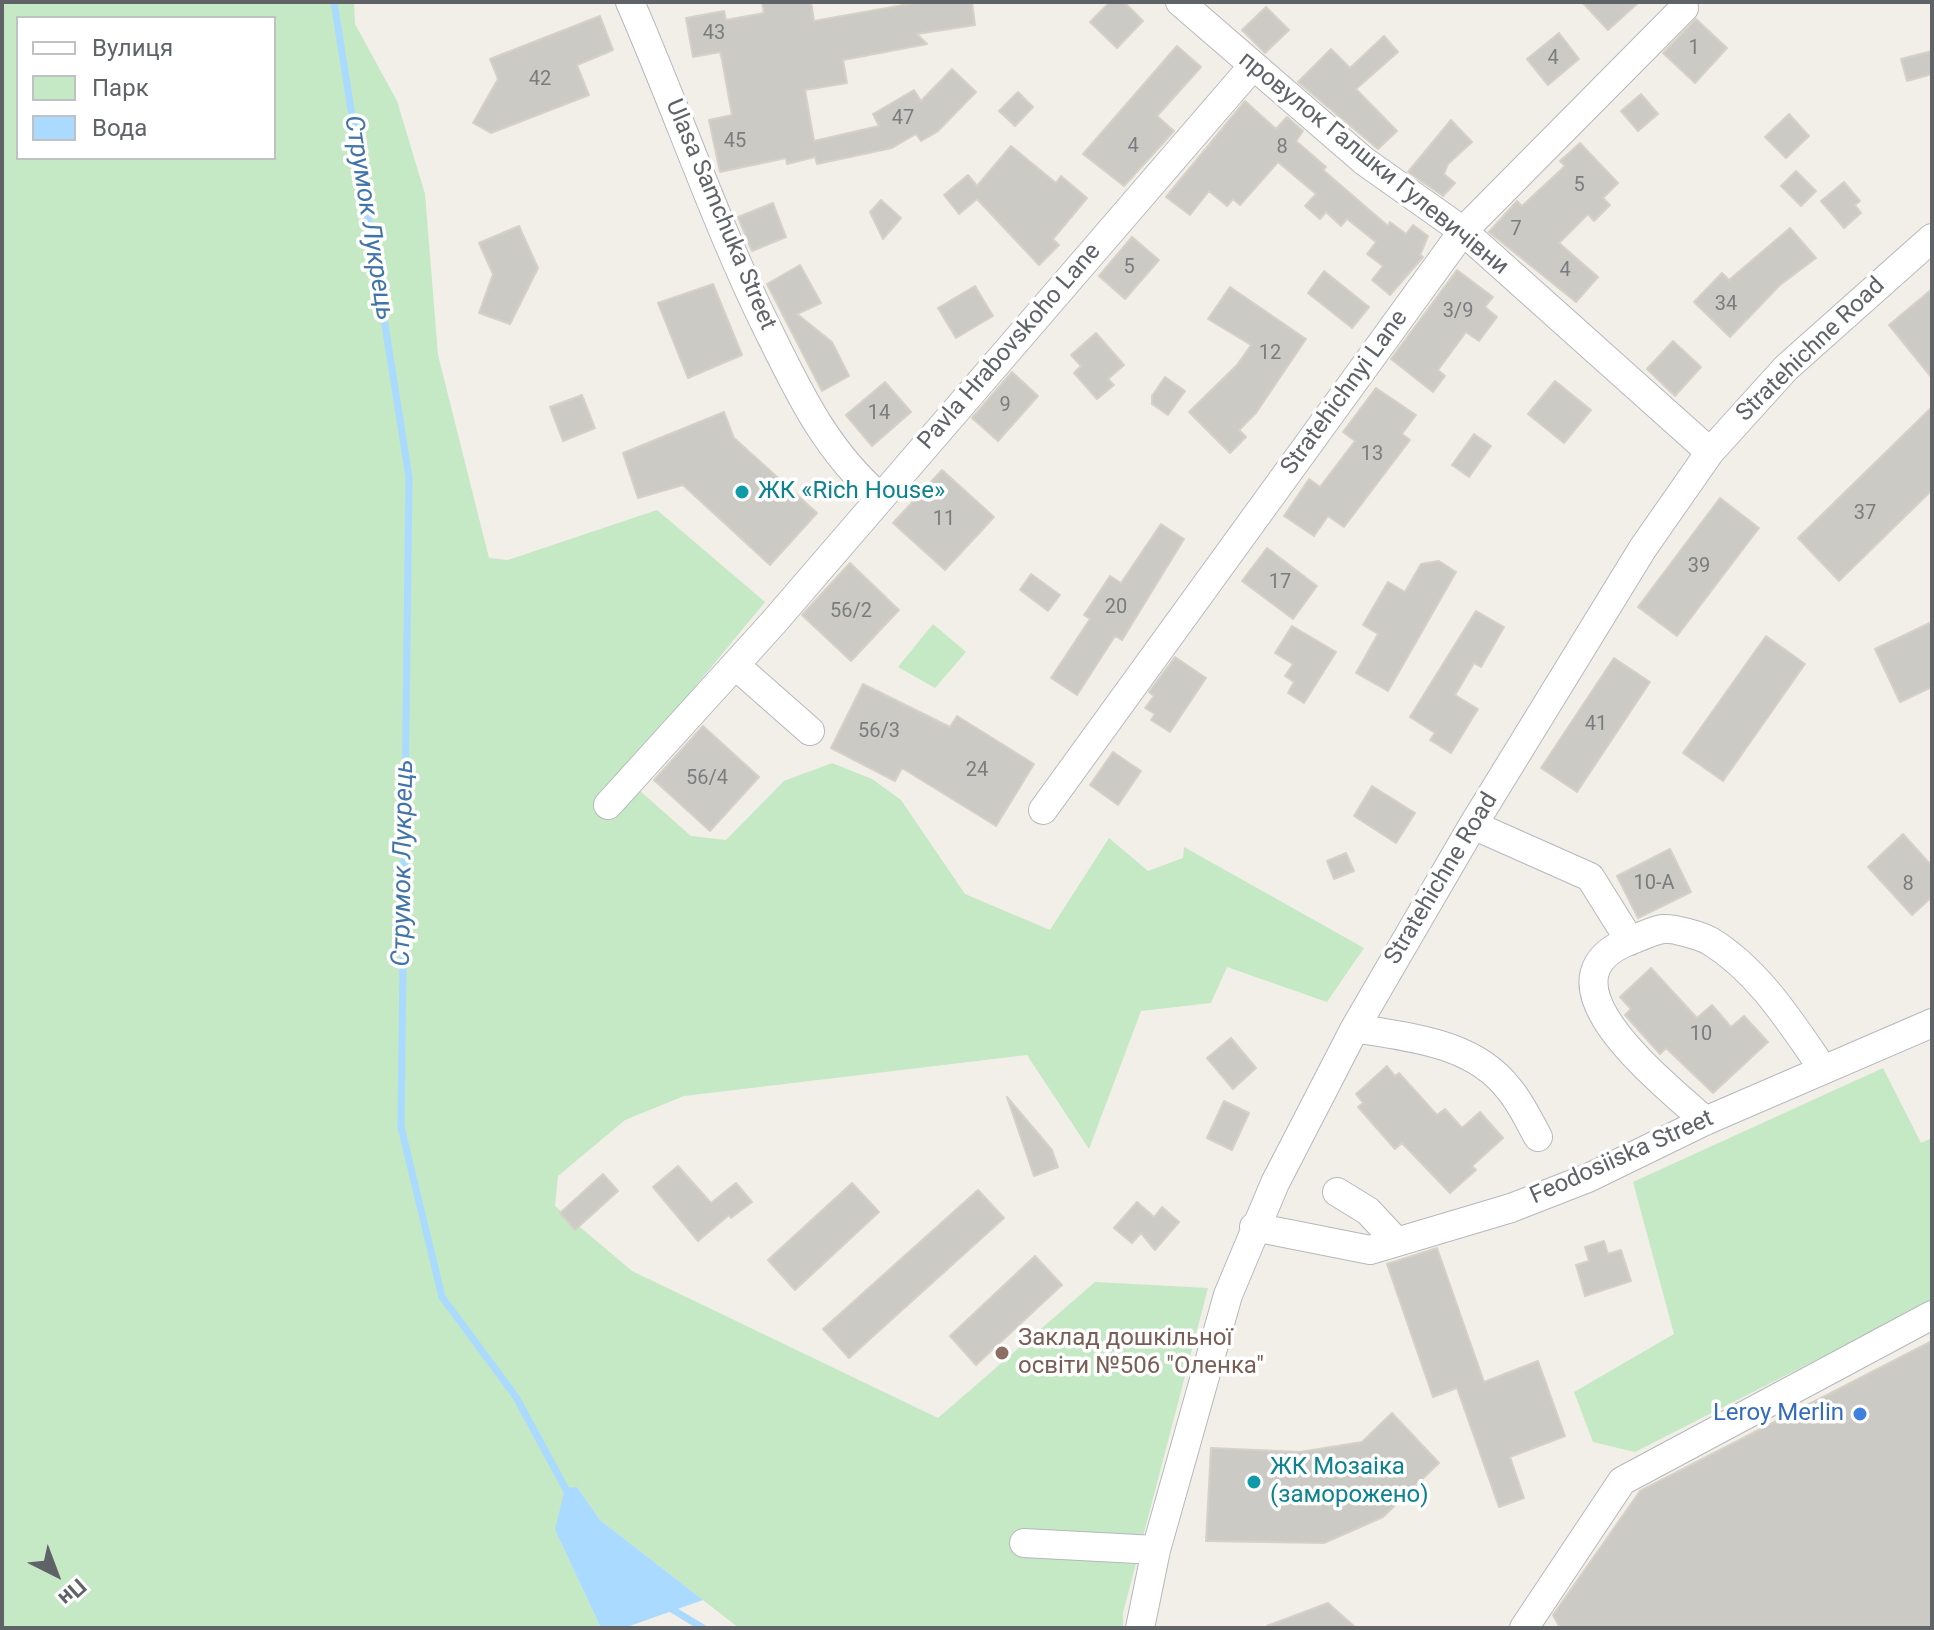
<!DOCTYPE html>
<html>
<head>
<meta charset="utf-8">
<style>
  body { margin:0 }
  #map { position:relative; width:1934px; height:1630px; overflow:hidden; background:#f1efe8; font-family:Roboto,sans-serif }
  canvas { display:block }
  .frame { position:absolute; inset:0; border:4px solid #5f6368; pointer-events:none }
  .legend { position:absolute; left:16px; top:16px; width:260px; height:144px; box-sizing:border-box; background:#fff; border:2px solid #bfc1c3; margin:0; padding:10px 14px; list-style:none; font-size:24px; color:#5f6368 }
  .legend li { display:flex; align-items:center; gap:16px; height:40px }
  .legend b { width:40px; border:2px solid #bfc1c3 }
  .north { position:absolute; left:16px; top:1534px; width:80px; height:80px; -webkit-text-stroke:6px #fff; paint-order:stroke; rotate:138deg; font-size:22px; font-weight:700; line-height:32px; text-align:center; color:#5f6368 }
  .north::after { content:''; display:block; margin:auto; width:28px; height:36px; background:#5f6368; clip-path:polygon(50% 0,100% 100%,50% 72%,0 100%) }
</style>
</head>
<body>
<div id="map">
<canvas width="1934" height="1630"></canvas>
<div class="frame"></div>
<ul class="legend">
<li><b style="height:10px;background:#fff"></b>Вулиця</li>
<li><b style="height:22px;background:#c5e8c5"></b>Парк</li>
<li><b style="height:22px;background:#aadaff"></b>Вода</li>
</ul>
<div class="north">Пн</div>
</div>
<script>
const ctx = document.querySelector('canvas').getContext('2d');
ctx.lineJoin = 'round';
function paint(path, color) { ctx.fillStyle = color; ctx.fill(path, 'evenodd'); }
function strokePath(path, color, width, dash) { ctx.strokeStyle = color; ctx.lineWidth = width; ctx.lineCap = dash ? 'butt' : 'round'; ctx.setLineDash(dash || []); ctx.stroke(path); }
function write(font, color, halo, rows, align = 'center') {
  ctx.font = font + ' Roboto,sans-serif'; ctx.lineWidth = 7; ctx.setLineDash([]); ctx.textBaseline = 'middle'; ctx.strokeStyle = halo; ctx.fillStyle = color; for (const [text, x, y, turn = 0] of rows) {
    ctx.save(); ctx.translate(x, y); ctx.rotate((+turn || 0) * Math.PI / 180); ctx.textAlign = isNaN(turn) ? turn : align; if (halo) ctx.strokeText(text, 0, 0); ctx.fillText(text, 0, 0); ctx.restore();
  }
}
const green = new Path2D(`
  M 2,2 L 354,2 L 355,24 L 397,101 L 425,194 L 438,355 L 489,558 L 508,560 L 657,510 L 765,602 L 622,775 L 691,836 L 726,840 L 784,781 L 832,763 L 872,779 L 901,800 L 965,894 L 1050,930 L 1109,838 L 1148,871 L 1183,858 L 1184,847 L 1364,948 L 1327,1002 L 1227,967 L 1211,1003 L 1141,1011 L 1089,1149 L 1027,1055 L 684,1096 L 625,1120 L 558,1176 L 555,1206 L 632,1271 L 938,1418 L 1095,1282 L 1208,1288 L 1123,1613 L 1123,1628 L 739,1628 L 600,1520 L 577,1487 L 555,1530 L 601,1628 L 2,1628 ZM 18,18 L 274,18 L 274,158 L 18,158 Z
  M 933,624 L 966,652 L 935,688 L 898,667 Z
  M 1883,1068 L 1921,1143 L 1932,1138 L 1932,1301 L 1635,1452 L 1593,1442 L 1574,1392 L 1674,1334 L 1633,1182 Z`);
const water = new Path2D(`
  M 577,1487 L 600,1520 L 703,1600 L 624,1628 L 601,1628 L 555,1530 L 565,1488 Z`);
const stream = new Path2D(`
  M 334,2 L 409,477 L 401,1127 L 442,1297 L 516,1397 L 569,1495
  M 665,1605 L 703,1628`);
const building = new Path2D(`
  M 762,2 L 811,2 L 814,21 L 920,2 L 972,2 L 975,25 L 917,34 L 927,44 L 843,60 L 847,83 L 805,90 L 814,141 L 879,126 L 873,114 L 914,90 L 921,101 L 952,69 L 976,92 L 937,132 L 921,141 L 916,134 L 892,148 L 817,164 L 815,157 L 787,164 L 786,158 L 720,172 L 709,120 L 732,115 L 722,60 L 720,52 L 693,57 L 686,18 L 724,11 L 726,20 L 764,13 Z
  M 1110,2 L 1124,2 L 1143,21 L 1117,48 L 1090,22 Z
  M 1582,2 L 1639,2 L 1608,30 Z
  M 1266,7 L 1289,30 L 1265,53 L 1242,30 Z
  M 600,16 L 613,50 L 577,65 L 589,95 L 491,133 L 473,123 L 498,79 L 490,59 Z
  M 1696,19 L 1727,48 L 1695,83 L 1663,53 Z
  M 1559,33 L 1579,59 L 1548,85 L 1527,59 Z
  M 1384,36 L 1398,52 L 1356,89 L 1397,131 L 1378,149 L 1298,82 L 1331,49 L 1350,68 Z
  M 1177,46 L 1201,67 L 1157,116 L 1174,131 L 1124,186 L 1083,154 Z
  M 1932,51 L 1932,74 L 1907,81 L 1901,59 Z
  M 1018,92 L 1033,107 L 1015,126 L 999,111 Z
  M 1641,94 L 1658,114 L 1638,131 L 1621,111 Z
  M 1245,101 L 1276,129 L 1287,117 L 1303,131 L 1296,141 L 1326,167 L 1323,170 L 1388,226 L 1390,222 L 1406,234 L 1413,225 L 1428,236 L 1420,255 L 1423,257 L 1390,295 L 1372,280 L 1383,266 L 1367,254 L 1376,242 L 1347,219 L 1341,226 L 1326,212 L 1320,219 L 1305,206 L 1316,194 L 1278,162 L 1240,205 L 1233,199 L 1227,206 L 1209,191 L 1190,215 L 1166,197 Z
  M 1789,114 L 1809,136 L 1786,158 L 1765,137 Z
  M 1451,120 L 1472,142 L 1448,164 L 1444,174 L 1455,183 L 1443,196 L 1408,172 Z
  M 1580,143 L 1618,183 L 1603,198 L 1610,205 L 1594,221 L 1588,214 L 1559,243 L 1598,277 L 1576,302 L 1489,232 L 1517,201 L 1522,206 L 1565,166 L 1560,161 Z
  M 1011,146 L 1056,183 L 1061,176 L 1087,198 L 1053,239 L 1059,245 L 1039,265 L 977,199 L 959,214 L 944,195 L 968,175 L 977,186 Z
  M 1796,171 L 1816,191 L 1801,206 L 1781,186 Z
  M 1844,182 L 1860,201 L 1855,205 L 1861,213 L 1844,228 L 1821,201 Z
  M 881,200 L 901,218 L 883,239 L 870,212 Z
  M 773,203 L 786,237 L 752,251 L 738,217 Z
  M 519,226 L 538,268 L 510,324 L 479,313 L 493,274 L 479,243 Z
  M 1790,228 L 1816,258 L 1780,285 L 1730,337 L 1694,302 L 1722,273 L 1729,280 Z
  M 1132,237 L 1159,260 L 1125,299 L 1099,276 Z
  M 800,265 L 821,303 L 797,314 L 832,342 L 849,376 L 822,391 L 767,284 Z
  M 1457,270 L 1493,297 L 1485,307 L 1497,317 L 1479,341 L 1466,332 L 1438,370 L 1445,376 L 1433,392 L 1391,359 Z
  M 1324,271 L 1369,307 L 1352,328 L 1308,293 Z
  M 713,284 L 742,355 L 688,378 L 658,303 Z
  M 975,286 L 993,316 L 956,338 L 938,308 Z
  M 1230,287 L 1306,339 L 1256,413 L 1239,430 L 1246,437 L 1230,453 L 1189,412 L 1237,365 L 1251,345 L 1208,319 Z
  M 1932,289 L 1932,378 L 1889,325 Z
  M 1096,333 L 1124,365 L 1108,379 L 1114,385 L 1097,399 L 1074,373 L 1081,366 L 1071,355 Z
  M 1673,341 L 1701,367 L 1675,396 L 1647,369 Z
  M 1012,372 L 1038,396 L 998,441 L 972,418 Z
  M 1165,377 L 1185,391 L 1168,415 L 1152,404 L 1152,396 Z
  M 1555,381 L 1591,410 L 1564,443 L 1528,414 Z
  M 885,382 L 911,412 L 872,446 L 846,415 Z
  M 1376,388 L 1416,415 L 1402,434 L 1410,440 L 1344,527 L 1328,516 L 1314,536 L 1284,516 L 1309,479 L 1320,487 L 1355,441 L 1343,432 Z
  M 582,395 L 595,428 L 563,441 L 550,407 Z
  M 1932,407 L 1932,490 L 1839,581 L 1798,538 Z
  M 724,412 L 734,438 L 817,513 L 770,565 L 683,485 L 638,498 L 623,453 Z
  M 1474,434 L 1491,446 L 1469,477 L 1452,465 Z
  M 942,470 L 994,517 L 945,570 L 893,523 Z
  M 1720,498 L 1759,528 L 1677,636 L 1638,607 Z
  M 1161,524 L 1184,539 L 1122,640 L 1115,636 L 1077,695 L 1051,678 L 1090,619 L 1084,615 L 1110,576 L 1121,583 Z
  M 1267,548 L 1317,586 L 1293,619 L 1242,581 Z
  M 1439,561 L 1456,572 L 1388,691 L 1356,673 L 1378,634 L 1363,625 L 1388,582 L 1405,592 L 1421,564 Z
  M 850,563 L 899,610 L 851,661 L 802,615 Z
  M 1031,574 L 1060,595 L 1048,611 L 1020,590 Z
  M 1476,611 L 1504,627 L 1481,667 L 1474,663 L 1455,695 L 1478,709 L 1451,753 L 1430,740 L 1435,733 L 1410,717 Z
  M 1932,622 L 1932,687 L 1900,702 L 1875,649 Z
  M 1292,626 L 1336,652 L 1304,703 L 1288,693 L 1294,682 L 1285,676 L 1293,664 L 1275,653 Z
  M 1766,636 L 1805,664 L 1723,781 L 1683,753 Z
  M 1175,657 L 1206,678 L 1170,732 L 1151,720 L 1155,714 L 1145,708 L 1154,696 L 1149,692 Z
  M 1614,658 L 1650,682 L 1577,792 L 1541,768 Z
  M 863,684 L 950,727 L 957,716 L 1034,764 L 996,826 L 902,768 L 895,781 L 831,748 Z
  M 703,726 L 759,777 L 710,831 L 654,780 Z
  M 1113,752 L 1141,771 L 1118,805 L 1090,785 Z
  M 1372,786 L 1415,813 L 1396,843 L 1354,816 Z
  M 1903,834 L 1932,866 L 1932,897 L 1912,915 L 1868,867 Z
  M 1670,849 L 1691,892 L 1638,918 L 1617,876 Z
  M 1346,853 L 1354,871 L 1334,879 L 1327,861 Z
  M 1651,968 L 1697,1018 L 1712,1005 L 1731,1027 L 1744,1016 L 1768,1042 L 1713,1093 L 1666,1048 L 1660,1054 L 1625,1015 L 1631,1009 L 1620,997 Z
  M 1231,1038 L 1256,1068 L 1233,1089 L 1207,1058 Z
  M 1387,1066 L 1395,1076 L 1399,1073 L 1437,1115 L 1445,1109 L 1462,1128 L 1480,1112 L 1503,1138 L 1472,1166 L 1476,1170 L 1450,1193 L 1402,1143 L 1395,1149 L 1358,1107 L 1363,1103 L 1356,1094 Z
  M 1007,1097 L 1052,1150 L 1058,1167 L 1034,1176 Z
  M 1224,1101 L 1249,1113 L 1232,1150 L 1207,1138 Z
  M 678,1166 L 711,1203 L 736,1183 L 752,1202 L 731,1218 L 729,1215 L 698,1241 L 653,1187 Z
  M 603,1174 L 618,1191 L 575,1230 L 560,1213 Z
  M 852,1183 L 879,1212 L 795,1290 L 768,1260 Z
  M 978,1190 L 1004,1218 L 849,1358 L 823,1329 Z
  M 1137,1202 L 1154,1217 L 1162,1207 L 1179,1222 L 1155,1250 L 1141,1233 L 1132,1243 L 1114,1228 Z
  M 1604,1241 L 1608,1254 L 1621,1250 L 1631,1281 L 1585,1296 L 1576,1265 L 1589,1261 L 1585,1247 Z
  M 1437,1248 L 1484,1382 L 1538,1361 L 1565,1436 L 1510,1457 L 1524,1498 L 1499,1507 L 1457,1388 L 1433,1397 L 1387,1264 Z
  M 1035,1256 L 1062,1285 L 976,1365 L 950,1336 Z
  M 1932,1341 L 1932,1628 L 1560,1628 L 1553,1615 L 1640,1491 Z
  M 1392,1413 L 1439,1463 L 1383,1517 L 1324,1543 L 1206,1541 L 1211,1448 L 1300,1452 L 1362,1442 Z
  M 1328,1603 L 1356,1628 L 1267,1628 L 1267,1626 Z`);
const minor = new Path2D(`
  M 630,2 C 678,112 716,225 769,332 C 799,393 827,452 880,497
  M 1180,2 L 1364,161 L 1463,231 L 1710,452
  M 735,665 L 810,731
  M 608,805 L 773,623 L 1252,67
  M 1043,810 L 1463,231 L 1684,8
  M 1473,825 L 1590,877 L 1630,941
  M 1355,1028 C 1410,1038 1473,1042 1509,1089 C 1521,1103 1529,1121 1538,1137
  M 1705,1121 C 1666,1084 1525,978 1634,939 C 1643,936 1654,930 1663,929 C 1674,928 1701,936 1710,941 C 1759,971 1791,1023 1823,1069
  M 1337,1192 L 1368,1211 L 1396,1241
  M 1254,1227 L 1370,1250 L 1511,1208 L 1588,1178 L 1705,1121 L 1932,1023
  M 1024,1543 L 1156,1550
  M 1140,1628 L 1156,1550 L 1228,1295 L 1275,1183 L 1355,1028 L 1473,825 L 1643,548 L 1710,452 L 1786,368 L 1932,238
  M 1524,1628 L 1622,1481 L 1932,1315`);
const markers = [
  [742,492,8,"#0f9aa8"],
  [1002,1353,8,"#8d6e63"],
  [1860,1414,8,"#3f7fe0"],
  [1254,1482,8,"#0f9aa8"]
];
const numberNames = [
  ["43",714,34],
  ["1",1694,49],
  ["4",1553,59],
  ["42",540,80],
  ["47",903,119],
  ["45",735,142],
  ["4",1133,147],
  ["8",1282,148],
  ["5",1579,186],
  ["7",1516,230],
  ["5",1129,268],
  ["4",1565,271],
  ["34",1726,305],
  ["3/9",1458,312],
  ["12",1270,354],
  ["9",1005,406],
  ["14",879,414],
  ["13",1372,455],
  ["37",1865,514],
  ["11",944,520],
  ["39",1699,567],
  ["17",1280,583],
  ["20",1116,608],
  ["56/2",851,612],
  ["41",1596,725],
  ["56/3",879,732],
  ["24",977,771],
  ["56/4",707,779],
  ["10-А",1654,884],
  ["8",1908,885],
  ["10",1701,1035]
];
const streetNames = [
  ["провулок Галшки Гулевичівни",1373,164,39],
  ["Ulasa Samchuka Street",720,215,67],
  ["Pavla Hrabovskoho Lane",1010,347,-49],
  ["Stratehichne Road",1811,350,-44],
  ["Stratehichnyi Lane",1345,393,-54],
  ["Stratehichne Road",1442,879,-59],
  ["Feodosiiska Street",1622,1158,-24]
];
const cultureNames = [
  ["ЖК «Rich House»",758,492],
  ["ЖК Мозаіка",1270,1468],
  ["(заморожено)",1270,1496]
];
const educationNames = [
  ["Заклад дошкільної",1018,1339],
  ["освіти №506 \"Оленка\"",1018,1367]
];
const shopNames = [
  ["Leroy Merlin",1844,1414]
];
const waterNames = [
  ["Струмок Лукрець",368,218,81],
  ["Струмок Лукрець",404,863,-89]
];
paint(green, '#c5e8c5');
paint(water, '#aadaff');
strokePath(stream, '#aadaff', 7);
paint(building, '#cccac5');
strokePath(building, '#d6d1c6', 2);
strokePath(minor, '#b5b8bc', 30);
strokePath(minor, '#fff', 28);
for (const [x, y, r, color] of markers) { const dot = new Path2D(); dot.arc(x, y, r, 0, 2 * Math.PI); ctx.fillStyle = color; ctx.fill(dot); strokePath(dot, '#fff', 3); }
write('20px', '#7a7d7f', null, numberNames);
write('24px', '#5f6368', '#fff', streetNames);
write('24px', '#0d838f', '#fff', cultureNames, 'left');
write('24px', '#785e54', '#fff', educationNames, 'left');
write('24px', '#366cbe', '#fff', shopNames, 'right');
write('italic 26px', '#4174aa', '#fff', waterNames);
</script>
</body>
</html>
